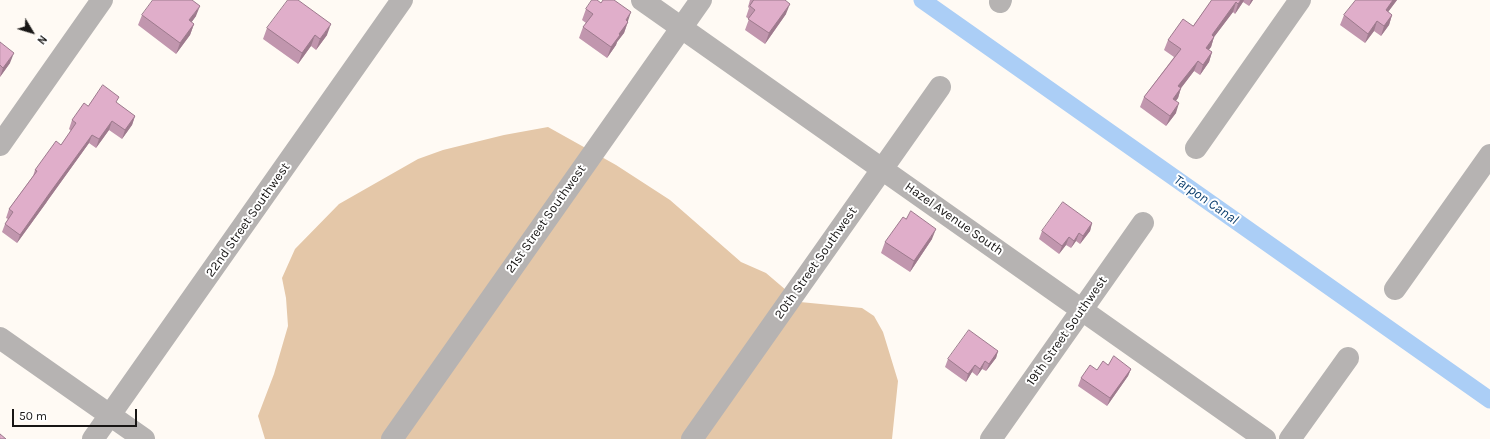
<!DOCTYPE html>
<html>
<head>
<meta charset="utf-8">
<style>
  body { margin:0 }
  #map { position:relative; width:1490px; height:439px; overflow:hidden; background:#fffaf4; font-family:Karla,sans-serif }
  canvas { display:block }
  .north { position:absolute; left:12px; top:12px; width:40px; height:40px; -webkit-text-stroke:3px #fff; paint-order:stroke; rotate:128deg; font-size:11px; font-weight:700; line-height:16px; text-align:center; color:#181615 }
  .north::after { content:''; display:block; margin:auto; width:14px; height:18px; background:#181615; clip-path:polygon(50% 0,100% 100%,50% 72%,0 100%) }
  .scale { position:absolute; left:12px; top:409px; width:125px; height:18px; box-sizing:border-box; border:2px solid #181615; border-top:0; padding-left:5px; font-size:12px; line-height:14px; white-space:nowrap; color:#181615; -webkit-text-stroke:3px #fff; paint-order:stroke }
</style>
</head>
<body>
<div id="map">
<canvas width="1490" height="439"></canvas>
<div class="north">N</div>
<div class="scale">50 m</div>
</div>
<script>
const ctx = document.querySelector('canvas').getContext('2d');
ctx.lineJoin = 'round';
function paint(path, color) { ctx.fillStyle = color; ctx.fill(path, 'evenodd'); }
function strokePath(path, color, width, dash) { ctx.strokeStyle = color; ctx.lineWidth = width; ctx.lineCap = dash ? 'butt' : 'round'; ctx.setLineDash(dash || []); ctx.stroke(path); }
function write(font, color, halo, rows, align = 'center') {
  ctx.font = font + ' Karla,sans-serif'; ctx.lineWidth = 4; ctx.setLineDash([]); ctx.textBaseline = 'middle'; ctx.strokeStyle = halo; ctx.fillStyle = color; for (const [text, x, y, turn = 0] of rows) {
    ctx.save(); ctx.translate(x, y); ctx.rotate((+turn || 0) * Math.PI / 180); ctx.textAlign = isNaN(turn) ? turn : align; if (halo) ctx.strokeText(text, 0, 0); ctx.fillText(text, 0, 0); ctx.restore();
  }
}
const green = new Path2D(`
  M 548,127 L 616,165 L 670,200 L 741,262 L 766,273 L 800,302 L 862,308 L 874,316 L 883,332 L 898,381 L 892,439 L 265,439 L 258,416 L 274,374 L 288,326 L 286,298 L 282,278 L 295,249 L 339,204 L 418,159 L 443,150 L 504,135 Z`);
const canal = new Path2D(`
  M 922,0 L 1490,400`);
const minor = new Path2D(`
  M 642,0 L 1265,439
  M 1000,2 L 1001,0
  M 0,145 L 102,0
  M 1196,148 L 1300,0
  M 1395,289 L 1490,155
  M 0,338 L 144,439
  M 93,439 L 402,0
  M 392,439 L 701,0
  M 692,439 L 940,87
  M 991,439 L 1143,223
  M 1290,439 L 1348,358`);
const wall = new Path2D(`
  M 750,0 L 785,0 L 786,14 L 765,44 L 745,30 L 749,19 L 746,17 L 749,8 L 748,7 Z
  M 1212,0 L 1253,0 L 1249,6 L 1243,2 L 1235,14 L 1233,12 L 1214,37 L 1211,47 L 1208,50 L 1212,52 L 1209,62 L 1200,75 L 1194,71 L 1181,88 L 1178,98 L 1176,101 L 1176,113 L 1166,126 L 1140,107 L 1144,97 L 1174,57 L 1164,50 L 1168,40 L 1193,26 Z
  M 1356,0 L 1397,0 L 1388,12 L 1392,15 L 1389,25 L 1381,36 L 1374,31 L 1365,43 L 1340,25 L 1344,15 Z
  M 601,3 L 628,22 L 624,33 L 617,42 L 616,45 L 607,58 L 579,38 L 583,27 L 586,23 L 582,20 L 586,9 Z
  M 142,15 L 196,16 L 191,23 L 194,24 L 190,35 L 176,54 L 138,25 Z
  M 267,28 L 327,35 L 316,50 L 311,46 L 298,64 L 263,39 Z
  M 0,42 L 10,63 L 0,77 Z
  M 117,103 L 135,116 L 132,125 L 122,139 L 109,130 L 96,148 L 89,143 L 48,200 L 46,203 L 17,243 L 2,232 L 5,224 L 8,219 L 6,218 L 9,209 L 33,176 L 35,170 L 61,145 L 71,131 L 69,129 L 72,120 L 88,106 Z
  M 1092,223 L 1090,231 L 1080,244 L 1076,241 L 1071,248 L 1066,245 L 1059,254 L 1039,239 L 1042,231 Z
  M 932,239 L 910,272 L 881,253 L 885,242 Z
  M 998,351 L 996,358 L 986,371 L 982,369 L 977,376 L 972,372 L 966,382 L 945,367 L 948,359 Z
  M 1131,369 L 1128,376 L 1107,406 L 1078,386 L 1081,378 L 1097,370 Z`);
const shadedWall = new Path2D(`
  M 1241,0 L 1244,0 L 1243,2 L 1235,14 L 1238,4 Z
  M 1251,0 L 1253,0 L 1249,6 Z
  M 1393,0 L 1397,0 L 1382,20 L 1386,10 Z
  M 1236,2 L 1233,12 L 1208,45 L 1212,35 Z
  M 790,4 L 786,14 L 765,44 L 769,33 Z
  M 200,6 L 196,16 L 185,31 L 189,20 Z
  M 631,12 L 624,33 L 617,42 L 616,45 L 607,58 L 611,47 L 619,34 L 626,20 Z
  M 1392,15 L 1389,25 L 1381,36 L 1384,26 Z
  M 1377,21 L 1374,31 L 1365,43 L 1368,34 Z
  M 194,24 L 190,35 L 176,54 L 180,43 Z
  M 331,24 L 327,35 L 316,50 L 320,39 Z
  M 315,35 L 311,46 L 298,64 L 302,53 Z
  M 1214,37 L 1211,47 L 1203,58 L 1206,48 Z
  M 1212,52 L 1209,62 L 1200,75 L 1203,65 Z
  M 14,53 L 10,63 L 0,77 L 3,68 Z
  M 1198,61 L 1194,71 L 1175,96 L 1178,86 Z
  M 1181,88 L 1178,98 L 1169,109 L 1173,99 Z
  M 1179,103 L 1176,113 L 1166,126 L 1170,116 Z
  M 135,116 L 132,125 L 122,139 L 125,130 Z
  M 112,121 L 109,130 L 96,148 L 99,139 Z
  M 92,135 L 89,143 L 48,200 L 46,203 L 17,243 L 20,235 L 49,194 Z
  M 1092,223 L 1090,231 L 1080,244 L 1083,236 Z
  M 936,229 L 932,239 L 910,272 L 914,261 Z
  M 1079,233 L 1076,241 L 1071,248 L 1074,241 Z
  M 1069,237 L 1066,245 L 1059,254 L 1062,246 Z
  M 998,351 L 996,358 L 986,371 L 989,364 Z
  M 985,361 L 982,369 L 977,376 L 980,369 Z
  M 975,365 L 972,372 L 966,382 L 968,374 Z
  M 1131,369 L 1128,376 L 1107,406 L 1110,398 Z`);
const building = new Path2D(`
  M 153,0 L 192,0 L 200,6 L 189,20 L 194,24 L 180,43 L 142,15 Z
  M 288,0 L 298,0 L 331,24 L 320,39 L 315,35 L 302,53 L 267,28 Z
  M 592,0 L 597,0 L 601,3 L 603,0 L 614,0 L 631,12 L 626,20 L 628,22 L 619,34 L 620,35 L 611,47 L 583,27 L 593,14 L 586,9 Z
  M 754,0 L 785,0 L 790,4 L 769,33 L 748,19 L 755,10 L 750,6 Z
  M 1212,0 L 1241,0 L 1238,4 L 1236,2 L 1212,35 L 1214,37 L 1206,48 L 1212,52 L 1203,65 L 1198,61 L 1178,86 L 1181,88 L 1173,99 L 1179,103 L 1170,116 L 1144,97 L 1181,49 L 1168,40 L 1183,19 L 1193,26 Z
  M 1356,0 L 1393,0 L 1386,10 L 1392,15 L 1384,26 L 1377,21 L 1368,34 L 1344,15 Z
  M 0,42 L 14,53 L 3,68 L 0,65 Z
  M 103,85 L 119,97 L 116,102 L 135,116 L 125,130 L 112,121 L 99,139 L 92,135 L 49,194 L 20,235 L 5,224 L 13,212 L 9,209 L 37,171 L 35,170 L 56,141 L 61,145 L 76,123 L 72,120 L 84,103 L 88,106 Z
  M 1063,202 L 1092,223 L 1083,236 L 1079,233 L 1074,241 L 1069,237 L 1062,246 L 1042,231 Z
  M 911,211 L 936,229 L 914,261 L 885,242 L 903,217 L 906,219 Z
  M 969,330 L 998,351 L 989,364 L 985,361 L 980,369 L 975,365 L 968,374 L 948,359 Z
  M 1114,356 L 1131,369 L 1110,398 L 1081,378 L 1090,365 L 1097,370 L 1103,361 L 1108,365 Z
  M 0,434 L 6,439 L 0,439 Z`);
const streetNames = [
  ["21st Street Southwest",546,219,-55],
  ["Hazel Avenue South",954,219,35],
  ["22nd Street Southwest",248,220,-55],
  ["20th Street Southwest",816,263,-55],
  ["19th Street Southwest",1067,331,-55]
];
const waterNames = [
  ["Tarpon Canal",1206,200,35]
];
paint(green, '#e4c7a8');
strokePath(canal, '#abcef6', 17);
strokePath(minor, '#b6b3b2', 22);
paint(wall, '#c196ae');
paint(shadedWall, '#9d7a8d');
paint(building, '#e0aeca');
strokePath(building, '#9d7a8d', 1);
write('13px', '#181615', '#fff', streetNames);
write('italic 14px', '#0b3e6e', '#fff', waterNames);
</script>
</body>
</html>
